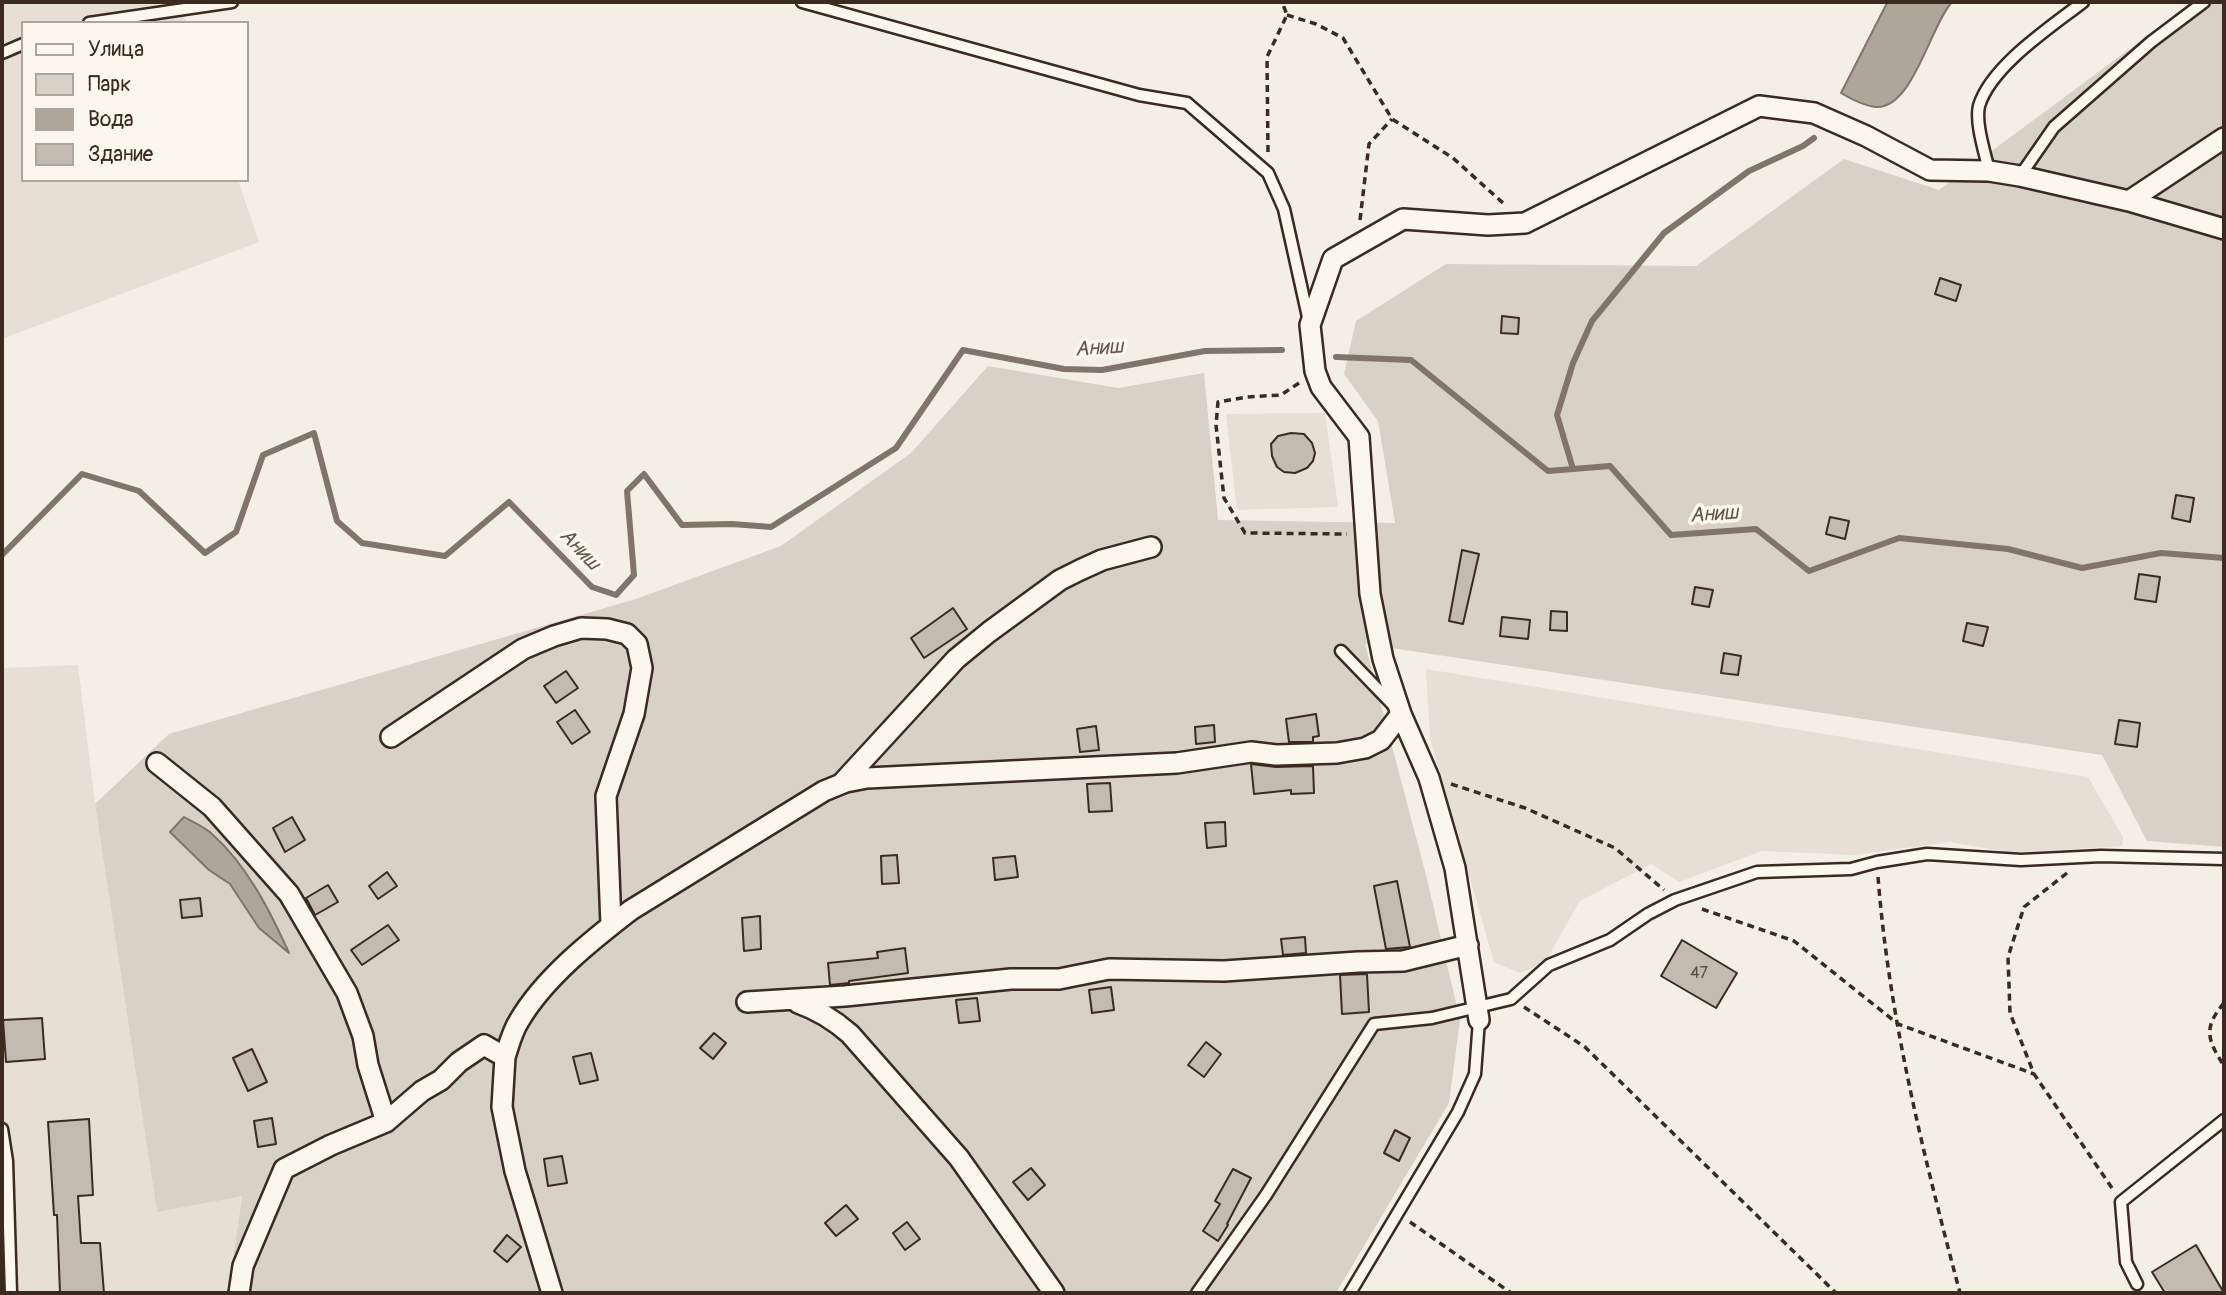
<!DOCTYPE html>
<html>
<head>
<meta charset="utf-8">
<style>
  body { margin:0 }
  #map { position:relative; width:2226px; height:1295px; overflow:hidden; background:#f3efe4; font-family:Pangolin,sans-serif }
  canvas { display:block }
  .frame { position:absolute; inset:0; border:4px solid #3b2a1e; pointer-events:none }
  .legend { position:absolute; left:21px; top:21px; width:228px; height:161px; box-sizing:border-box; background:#fbf7ec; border:2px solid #aea59a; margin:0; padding:9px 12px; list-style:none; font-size:21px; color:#3b2a1e }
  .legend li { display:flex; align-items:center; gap:14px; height:35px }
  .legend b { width:35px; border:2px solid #aea59a }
</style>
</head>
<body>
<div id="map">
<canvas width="2226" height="1295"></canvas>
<div class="frame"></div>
<ul class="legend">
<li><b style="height:9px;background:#fbf7ec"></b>Улица</li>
<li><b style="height:19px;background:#d8d1c6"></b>Парк</li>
<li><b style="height:19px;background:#afa69a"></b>Вода</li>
<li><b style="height:19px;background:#c3bbb0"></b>Здание</li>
</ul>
</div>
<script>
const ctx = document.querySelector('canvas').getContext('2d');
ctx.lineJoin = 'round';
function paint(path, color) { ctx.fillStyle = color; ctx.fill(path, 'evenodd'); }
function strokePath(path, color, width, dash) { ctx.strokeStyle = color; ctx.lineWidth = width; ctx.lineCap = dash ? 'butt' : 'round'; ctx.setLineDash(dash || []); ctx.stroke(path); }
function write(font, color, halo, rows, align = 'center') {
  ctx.font = font + ' Pangolin,sans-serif'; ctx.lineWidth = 7; ctx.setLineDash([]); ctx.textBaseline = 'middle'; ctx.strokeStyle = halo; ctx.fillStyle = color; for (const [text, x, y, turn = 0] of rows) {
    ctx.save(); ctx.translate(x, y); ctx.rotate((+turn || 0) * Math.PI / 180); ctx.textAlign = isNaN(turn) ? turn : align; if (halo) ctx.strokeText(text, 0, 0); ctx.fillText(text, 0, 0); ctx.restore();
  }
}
const built = new Path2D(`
  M 2,2 L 180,2 L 186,23 L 23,23 L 23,180 L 238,180 L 259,242 L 2,339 Z
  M 1325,413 L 1338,507 L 1237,510 L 1226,414 Z
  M 78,665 L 95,804 L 157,1211 L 242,1195 L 228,1293 L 2,1293 L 2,668 Z
  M 1426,669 L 2088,777 L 2123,837 L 2122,846 L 2013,853 L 1950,842 L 1854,855 L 1762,851 L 1679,882 L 1651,864 L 1580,901 L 1544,964 L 1520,973 L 1494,962 L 1430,738 Z`);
const green = new Path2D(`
  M 2193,2 L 2224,2 L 2224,847 L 2147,841 L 2102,755 L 1365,644 L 1426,875 L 1460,1020 L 1449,1103 L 1336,1293 L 228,1293 L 242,1196 L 157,1212 L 95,804 L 169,734 L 636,599 L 781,546 L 911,453 L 988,366 L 1118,388 L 1204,373 L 1218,520 L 1395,523 L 1378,421 L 1344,374 L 1356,321 L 1446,264 L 1696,266 L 1844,159 L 1939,190 Z`);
const water = new Path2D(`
  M 1890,2 L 1952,2 C 1931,24 1913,109 1876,107 C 1864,106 1851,99 1841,93 L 1887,3 Z
  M 184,817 C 193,822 205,827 212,834 C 247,865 270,911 289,953 L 259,928 L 230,884 L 209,870 L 170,832 Z`);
const stream = new Path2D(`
  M 1336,357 L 1411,360 L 1548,471 L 1610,466 L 1671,535 L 1756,529 L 1809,571 L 1899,538 L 2008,549 L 2082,568 L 2161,553 L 2224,558
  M 1573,469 L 1557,415 L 1573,363 L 1592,321 L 1664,233 L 1749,171 L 1803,146 L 1814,138
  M 2,555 L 82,474 L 139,491 L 205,553 L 236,532 L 263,455 L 314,433 L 337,521 L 362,543 L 445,556 L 509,502 L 592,587 L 616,595 L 634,575 L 627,491 L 644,474 L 682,525 L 732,524 L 771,527 L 896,448 L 963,350 L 1064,369 L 1102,370 L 1205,351 L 1282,350`);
const building = new Path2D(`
  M 1940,278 L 1961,285 L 1956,301 L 1935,294 Z
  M 1502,316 L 1519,318 L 1518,334 L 1501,333 Z
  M 1291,433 L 1304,434 L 1312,443 L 1315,453 L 1313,461 L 1307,468 L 1295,473 L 1284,472 L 1277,467 L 1272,456 L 1271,444 L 1278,436 Z
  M 2176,495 L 2194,498 L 2190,522 L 2172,518 Z
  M 1830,517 L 1849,521 L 1845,539 L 1826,534 Z
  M 1462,550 L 1479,554 L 1463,624 L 1449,621 Z
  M 2139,574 L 2160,577 L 2156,602 L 2135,599 Z
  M 1695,587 L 1713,590 L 1709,607 L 1692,604 Z
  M 953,608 L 967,629 L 924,658 L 911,638 Z
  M 1551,611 L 1567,612 L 1567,631 L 1550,630 Z
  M 1502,617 L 1530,620 L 1528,639 L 1500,636 Z
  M 1967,623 L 1988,627 L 1983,646 L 1963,641 Z
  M 1724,653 L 1741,656 L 1738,675 L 1721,673 Z
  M 566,671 L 578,688 L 556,703 L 544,686 Z
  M 575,710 L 590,732 L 572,744 L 557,722 Z
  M 1316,714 L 1319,736 L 1313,737 L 1313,742 L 1289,742 L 1286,719 Z
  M 2119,720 L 2140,723 L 2137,747 L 2115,744 Z
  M 1214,725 L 1215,742 L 1196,744 L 1195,727 Z
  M 1096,726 L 1099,750 L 1080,752 L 1077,729 Z
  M 1251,764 L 1276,767 L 1313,766 L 1314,793 L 1291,794 L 1291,790 L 1254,794 Z
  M 1110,783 L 1112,811 L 1089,812 L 1087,784 Z
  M 292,817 L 305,840 L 285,852 L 273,828 Z
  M 1225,822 L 1226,846 L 1207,848 L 1205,823 Z
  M 897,855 L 899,883 L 882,884 L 881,856 Z
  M 1015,856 L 1018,877 L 995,880 L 993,858 Z
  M 387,872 L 397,886 L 378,899 L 369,886 Z
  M 1397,881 L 1410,947 L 1386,949 L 1374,886 Z
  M 328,885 L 338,902 L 315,915 L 306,898 Z
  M 200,898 L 202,916 L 182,918 L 180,900 Z
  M 760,916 L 761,949 L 744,951 L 742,918 Z
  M 388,925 L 399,940 L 362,965 L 351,950 Z
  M 1305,937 L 1306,953 L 1283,955 L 1281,939 Z
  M 1682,940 L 1737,973 L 1716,1008 L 1661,976 Z
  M 905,948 L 908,973 L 849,981 L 849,983 L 830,985 L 828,963 L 878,958 L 877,952 Z
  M 1367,974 L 1369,1012 L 1342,1014 L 1340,975 Z
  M 1111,987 L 1114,1010 L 1092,1013 L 1089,990 Z
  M 977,998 L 980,1021 L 959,1023 L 956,1000 Z
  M 42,1018 L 45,1059 L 6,1062 L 3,1020 Z
  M 714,1033 L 726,1043 L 713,1059 L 700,1048 Z
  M 1206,1042 L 1221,1054 L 1204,1077 L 1188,1065 Z
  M 252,1049 L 267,1082 L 248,1091 L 233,1058 Z
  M 591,1053 L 598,1080 L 580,1084 L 573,1057 Z
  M 272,1118 L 276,1144 L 258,1147 L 254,1121 Z
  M 89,1119 L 93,1195 L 78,1196 L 81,1243 L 100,1243 L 104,1293 L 60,1293 L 57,1215 L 54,1215 L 48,1122 Z
  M 1395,1130 L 1410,1138 L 1399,1161 L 1384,1153 Z
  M 562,1156 L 567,1183 L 548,1186 L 544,1159 Z
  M 1031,1168 L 1045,1185 L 1028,1200 L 1013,1182 Z
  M 1233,1169 L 1251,1178 L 1227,1224 L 1228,1225 L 1218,1241 L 1203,1231 L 1220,1204 L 1215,1201 Z
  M 846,1205 L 858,1219 L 836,1236 L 825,1223 Z
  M 907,1222 L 920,1239 L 905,1250 L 893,1233 Z
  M 507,1235 L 521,1247 L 507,1262 L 494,1251 Z
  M 2196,1245 L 2224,1293 L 2165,1293 L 2152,1272 Z`);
const path = new Path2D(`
  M 1287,15 L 1316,24 L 1343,38 L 1392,119 L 1453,158 L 1503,203
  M 1268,152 L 1267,57 L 1287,15 L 1282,2
  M 1360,220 L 1369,144 L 1392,119
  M 1299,383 L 1281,395 L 1247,397 L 1218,402 L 1216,425 L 1224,498 L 1245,533 L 1347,534
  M 1451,784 L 1525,808 L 1615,848 L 1664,890
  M 2067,873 L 2024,907 L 2008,957 L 2010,1013 L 2034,1074 L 2112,1188
  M 1878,877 C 1889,1018 1924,1157 1960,1293
  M 1702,909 L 1794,941 L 1898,1024 L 2034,1074
  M 2224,1003 C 2203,1028 2207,1039 2224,1066
  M 1524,1007 L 1585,1047 L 1836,1293
  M 1410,1222 L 1511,1293`);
const service = new Path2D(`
  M 802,2 L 1139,95 L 1187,103 L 1268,173 L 1284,209 L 1308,317
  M 89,23 L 232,2
  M 2,53 L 23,44
  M 1989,171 C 1985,153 1975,123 1979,106 C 1991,66 2051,27 2083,2
  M 2020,176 L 2054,127 L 2151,42 L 2204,2
  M 1341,651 L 1394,706
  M 2,1129 L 7,1161 L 11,1293
  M 2137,1284 L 2126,1262 L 2121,1202 L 2224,1120
  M 1197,1293 L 1266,1195 L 1374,1024 L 1432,1018 L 1511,999 L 1549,965 L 1610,940 L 1648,914 L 1675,900 L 1757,872 L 1851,869 L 1877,862 L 1927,854 L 2021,860 L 2101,856 L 2224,859
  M 1350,1293 L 1458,1112 L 1475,1074 L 1479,1020`);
const minor = new Path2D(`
  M 2129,201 L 2224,138
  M 391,737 L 523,649 L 554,636 L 581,628 L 607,629 L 627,634 L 637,644 L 642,668 L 634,714 L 606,796 L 611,925
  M 157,763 L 212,807 L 289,894 L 347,993 L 363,1036 L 368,1065 L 386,1122 L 422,1091 L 441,1080 L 459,1062 L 484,1045 L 505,1057 L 502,1107 L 515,1171 L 552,1293
  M 842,783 L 956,659 L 989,632 L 1060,580 L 1080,570 L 1102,560 L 1151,547
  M 747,1002 L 845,996 L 1011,979 L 1059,979 L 1109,969 L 1224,971 L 1358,962 L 1403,961 L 1468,945
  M 798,1003 C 818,1010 833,1019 850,1034 L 959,1158 L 1054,1293
  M 1479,1020 L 1455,868 L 1429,778 L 1401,714 L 1383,659 L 1370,594 L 1359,437 L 1321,387 L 1315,371 L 1310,325 L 1333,259 L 1403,219 L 1488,225 L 1525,223 L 1759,106 L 1814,113 L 1866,136 L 1930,170 L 1989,171 L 2020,176 L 2129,201 L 2224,229
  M 505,1057 C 509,1045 512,1032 519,1021 C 544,978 592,940 631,910 L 824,791 L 846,782 L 867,778 L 1177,763 L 1251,752 L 1276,755 L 1337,753 L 1365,748 L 1381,740 L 1401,714
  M 239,1293 L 243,1266 L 284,1169 L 331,1145 L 386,1122`);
const numberNames = [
  ["47",1699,974]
];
const waterNames = [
  ["Аниш",1099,349,-4],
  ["Аниш",1714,515,-4],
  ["Аниш",579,550,46]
];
paint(built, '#e5dfd4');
paint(green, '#d8d1c6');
paint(water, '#afa69a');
strokePath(water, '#817468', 2);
strokePath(stream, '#817468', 6);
paint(building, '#c3bbb0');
strokePath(building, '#3b2a1e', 2);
strokePath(service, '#3b2a1e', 15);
strokePath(minor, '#3b2a1e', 24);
strokePath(path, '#3b2a1e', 3.5, [7, 5]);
strokePath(service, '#fbf7ec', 10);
strokePath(minor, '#fbf7ec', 19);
write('16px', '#5d4e42', null, numberNames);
write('italic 21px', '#645549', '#fbf7ec', waterNames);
</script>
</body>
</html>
